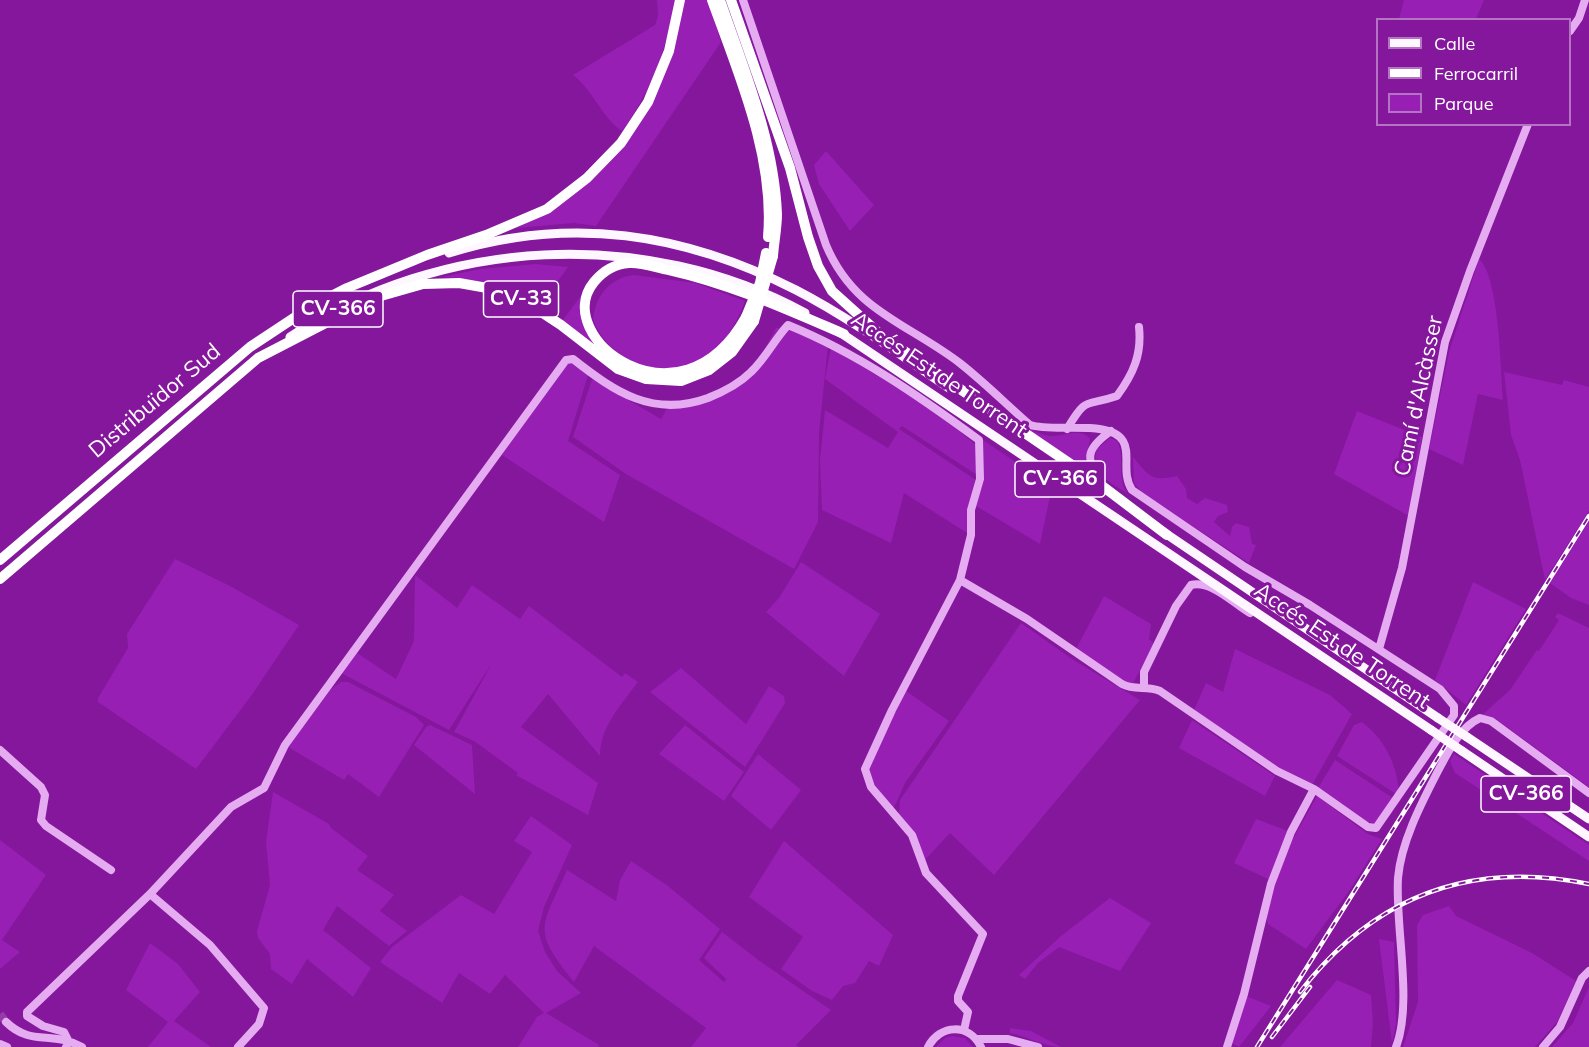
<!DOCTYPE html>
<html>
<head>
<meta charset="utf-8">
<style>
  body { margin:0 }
  #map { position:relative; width:1589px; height:1047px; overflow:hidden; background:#84179b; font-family:Mulish,sans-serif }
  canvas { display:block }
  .legend { position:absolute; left:1376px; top:18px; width:195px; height:108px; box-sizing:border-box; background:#84179b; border:2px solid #b574c3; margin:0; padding:8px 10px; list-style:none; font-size:18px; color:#fff }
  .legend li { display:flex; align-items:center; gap:12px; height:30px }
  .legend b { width:30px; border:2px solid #b574c3 }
</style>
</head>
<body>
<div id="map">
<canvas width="1589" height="1047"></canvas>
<ul class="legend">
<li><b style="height:8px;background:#fef7ff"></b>Calle</li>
<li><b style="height:8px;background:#fff"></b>Ferrocarril</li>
<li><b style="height:16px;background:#981fb4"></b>Parque</li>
</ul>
</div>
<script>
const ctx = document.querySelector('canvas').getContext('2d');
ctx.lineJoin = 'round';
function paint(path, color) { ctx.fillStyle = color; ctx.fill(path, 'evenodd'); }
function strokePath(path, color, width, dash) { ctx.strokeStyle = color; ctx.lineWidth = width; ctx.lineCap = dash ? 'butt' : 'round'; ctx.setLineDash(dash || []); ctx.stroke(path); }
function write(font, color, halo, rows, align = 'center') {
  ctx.font = font + ' Mulish,sans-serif'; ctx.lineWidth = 6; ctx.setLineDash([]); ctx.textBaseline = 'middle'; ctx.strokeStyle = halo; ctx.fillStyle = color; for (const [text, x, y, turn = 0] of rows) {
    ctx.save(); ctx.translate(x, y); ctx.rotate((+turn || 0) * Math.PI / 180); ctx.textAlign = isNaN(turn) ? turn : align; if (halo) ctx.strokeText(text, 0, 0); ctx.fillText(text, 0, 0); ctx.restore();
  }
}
const green = new Path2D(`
  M 657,0 L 675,0 C 666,51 652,89 622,131 C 601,117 594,91 573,75 L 655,25 L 658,16 Z
  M 685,0 L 708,0 L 721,42 L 596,226 L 574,223 L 516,228 L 541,216 L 640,123 Z
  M 1404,0 L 1484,0 L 1476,19 L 1399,19 Z
  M 826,151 L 874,205 L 850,231 L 819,184 L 814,165 Z
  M 1479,259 C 1499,275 1501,372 1503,400 L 1478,394 L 1463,465 L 1429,449 L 1449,352 Z
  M 536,264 L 568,267 L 541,305 C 512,283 476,280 442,277 L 480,269 Z
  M 634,275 L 695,283 L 745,301 C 736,325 723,349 699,362 C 660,382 606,359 593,319 C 596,296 609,278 634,275 Z
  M 586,289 C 575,310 585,328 595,346 L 563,320 Z
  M 786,327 L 828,345 L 819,433 L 818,522 L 794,569 L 626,474 L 573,437 L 592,379 L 661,419 L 670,403 C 724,393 751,378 776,328 Z
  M 831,347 L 936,412 L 976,445 L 977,475 L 902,426 L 899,429 L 976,480 L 967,533 L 904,493 L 891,543 L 822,510 L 820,460 L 825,410 L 888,448 L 898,432 L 825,379 Z
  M 570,355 L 589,372 L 568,441 L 620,475 L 604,522 L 502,455 Z
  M 1504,372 L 1562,385 L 1564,380 L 1589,387 L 1589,511 L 1545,580 L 1520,460 L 1511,435 Z
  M 1357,411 L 1422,437 L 1409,516 L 1334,474 Z
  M 1025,427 C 1034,431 1043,436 1053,436 C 1066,436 1081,427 1090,439 L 1086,460 L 1088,470 Z
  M 1110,438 L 1117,441 C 1126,458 1116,476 1127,493 C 1110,483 1089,472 1097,449 Z
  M 983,440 L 1052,487 L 1040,544 L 976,506 L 982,470 Z
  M 1133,457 C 1149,476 1151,482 1177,476 L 1186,489 L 1187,498 L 1197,504 L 1205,498 L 1227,505 L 1228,512 L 1218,516 L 1214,522 L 1230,536 L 1232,527 L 1236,523 L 1249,527 L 1252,544 L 1256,545 L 1249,563 L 1141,492 L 1134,483 Z
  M 1589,521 L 1589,605 L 1571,598 L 1550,583 Z
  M 175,559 L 230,586 L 299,625 L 251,696 L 196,769 L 98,702 L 98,698 L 128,648 L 127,634 Z
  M 801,562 L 880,614 L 844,676 L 766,612 L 779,598 Z
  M 415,575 L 457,608 L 472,585 L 520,619 L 529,606 L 622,677 L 625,673 L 638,682 C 621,705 600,727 600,756 L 548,694 L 521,727 L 598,783 L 588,815 L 516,775 L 518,773 L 474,741 L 454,732 L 492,663 L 449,730 L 341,673 L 357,653 L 396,679 L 414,641 Z
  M 1473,582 L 1526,609 L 1466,705 L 1435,680 Z
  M 1104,596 L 1151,624 L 1149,639 L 1154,644 L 1132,685 L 1075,651 Z
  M 1558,613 L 1589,628 L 1589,787 L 1507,727 L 1482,715 L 1510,690 L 1537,650 L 1539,651 L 1559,620 L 1555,617 Z
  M 1021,623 L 1072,659 L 1140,700 L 994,875 L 950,833 L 924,861 L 899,815 L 900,800 Z
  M 1235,649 L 1330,695 L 1352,714 L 1312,785 L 1292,777 L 1194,710 L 1206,683 L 1223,692 Z
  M 681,668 L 746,724 L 769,686 L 784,696 L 785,703 L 745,767 L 650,692 Z
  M 341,682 L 348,682 L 416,717 L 424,725 L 379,797 L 348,774 L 344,780 L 288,747 L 332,688 Z
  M 906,691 L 949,721 L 905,783 L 893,810 L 868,775 L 869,764 Z
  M 1192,720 L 1275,776 L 1265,796 L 1179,748 Z
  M 1362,722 C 1384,739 1396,762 1399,790 L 1396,794 L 1337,756 L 1354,725 Z
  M 430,725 L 472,745 L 475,794 L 414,745 L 426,727 Z
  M 685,725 L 744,772 L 724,801 L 659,754 Z
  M 758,754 L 801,790 L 771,830 L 731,796 Z
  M 1454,754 L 1589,845 L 1589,861 L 1455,773 L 1450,761 Z
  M 1335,760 L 1393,798 L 1374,824 L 1348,813 L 1318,788 Z
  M 273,792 L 329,824 L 331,828 L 368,856 L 357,870 L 394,895 L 380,911 L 407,931 L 389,946 L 337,906 L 323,930 L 371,968 L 353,997 L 307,959 L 292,984 L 271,969 L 270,954 L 258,938 L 257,931 L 270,885 L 266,842 Z
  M 1317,796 L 1368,834 L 1382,839 L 1349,891 L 1306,949 L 1268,924 C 1259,890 1301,826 1317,796 Z
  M 531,816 L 572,845 L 544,907 L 538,931 L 545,952 L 557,971 L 581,993 L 546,1013 L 599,1045 L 598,1047 L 518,1047 L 537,1017 L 544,1013 L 505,975 L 490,994 L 459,973 L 442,1003 L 380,962 L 392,947 L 461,895 L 494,914 L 532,852 L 514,841 Z
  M 1256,819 L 1288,831 L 1270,880 L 1234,863 Z
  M 0,840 L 46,875 L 2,940 L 20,952 L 0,969 Z
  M 784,841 L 893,935 L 879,966 L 869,961 L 855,983 L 843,986 L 832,1000 L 812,991 L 781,969 L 803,937 L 749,897 Z
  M 631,861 L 668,886 L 720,929 L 699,960 L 724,982 L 726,979 L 704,958 L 722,932 L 761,962 L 831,1010 L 796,1045 L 799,1047 L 691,1047 L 706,1028 L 594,946 L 574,982 C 531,928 541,929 567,870 L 616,901 L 620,880 Z
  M 1110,898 L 1151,923 L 1120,971 L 1059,947 L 1038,963 L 1025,979 L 1019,975 L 1061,936 Z
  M 1449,906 L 1456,916 L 1532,953 L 1576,981 L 1557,1022 L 1535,1047 L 1403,1047 L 1418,1002 L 1417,925 L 1423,915 Z
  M 1379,939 L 1394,942 L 1396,1024 L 1392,1043 Z
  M 150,943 L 178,964 L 200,992 L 174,1021 L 211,1047 L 148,1047 L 168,1022 L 126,990 Z
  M 1337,980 L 1371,995 L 1373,1022 L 1371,1047 L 1280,1047 Z
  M 1589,987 L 1589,1047 L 1552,1047 L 1573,1023 Z
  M 1246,996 L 1271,1006 L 1239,1047 L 1230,1042 Z
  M 1010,1028 L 1031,1031 L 1061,1047 C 1044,1047 1027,1036 1010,1033 Z
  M 952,1036 L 965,1038 L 973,1047 L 936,1047 L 945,1038 Z`);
const minorTunnel = new Path2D(`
  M 0,1014 L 6,1022`);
const minor = new Path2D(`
  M 743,0 L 826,245 C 854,312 908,323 961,364 C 985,383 1007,405 1030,425 C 1056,433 1110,419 1123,441 C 1131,454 1121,473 1132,490 L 1245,567 L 1310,605 L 1440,689 L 1454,706 L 1454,715 L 1376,828 L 1368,827 L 1314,789 L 1277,771 L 1160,691 C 1147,685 1135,691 1122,684 L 1027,619 L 960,580
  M 1570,31 L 1579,18 L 1585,0
  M 1067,429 C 1087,395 1085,407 1117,396 C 1133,374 1142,355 1139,327
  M 1099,482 C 1084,457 1088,447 1111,431
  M 1379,649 L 1402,568 L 1445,342 L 1470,271 L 1528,124
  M 1144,687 L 1144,672 L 1176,606 L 1191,585 C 1211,580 1233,603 1250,613
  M 0,750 L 41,787 L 45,795 L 41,820 L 46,826 L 111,870
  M 150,894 L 210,945 L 264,1008 L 259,1024 L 238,1047
  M 6,1022 C 32,1047 51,1030 82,1047
  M 976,1039 L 1008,1039 L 1038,1047
  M 0,1044 L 7,1047
  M 66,1047 L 69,1042 L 64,1032 L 43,1026 L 27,1016 L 27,1012 L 150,894 L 231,807 L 264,788 L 285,745 L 566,360 L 573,359 C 615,392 653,418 708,398 C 723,392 739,384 751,372 C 766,358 774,340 788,325 C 857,353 919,396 979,440 L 980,479 L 971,510 L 971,535 L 960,580 L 892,710 L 865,769 L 871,787 L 912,835 L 926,873 L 983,934 L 958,996 L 958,1001 L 968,1012 L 964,1030
  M 928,1047 C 940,1024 969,1023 981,1047
  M 1227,1047 L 1244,994 L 1271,884 L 1291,832 L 1314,789
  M 1396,1047 C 1413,1003 1395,926 1398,878 C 1401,842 1422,802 1438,771 C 1448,752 1460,727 1480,718 L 1491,721 L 1589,793
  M 1543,1047 L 1560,1027 L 1582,978 L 1589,971`);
const major = new Path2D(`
  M 449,253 C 570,215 684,233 796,290 C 850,318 899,354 949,388
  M 838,331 L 1431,730
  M 290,337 C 442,237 645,226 805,313
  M 1162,531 L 1438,718
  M 1467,737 L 1589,819
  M 1462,751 L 1589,837`);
const highway = new Path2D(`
  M 712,0 C 739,75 775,157 768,237
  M 720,0 C 744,70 774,140 777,214 C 777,228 774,242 773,256
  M 731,0 L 790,168 L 808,237 L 818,266 L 832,291 L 882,336 L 1097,482 L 1167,535
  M 746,317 C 680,436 549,337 594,282 C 603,271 615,264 629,263 C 642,262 657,268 669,270 C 731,284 786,309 844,334
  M 0,560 L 250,347 L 312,306 L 347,288 L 427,255 L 486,235 L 547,209 L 587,178 L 621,143 L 648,102 L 669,51 L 680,0
  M 0,579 L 258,358 L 374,298 L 423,284 L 459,283 L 493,289 L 523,300 L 561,325 L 618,369 L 646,379 L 681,381 L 709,370 L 732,352 L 754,321`);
const rail = new Path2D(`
  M 1300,992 C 1374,896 1471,860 1589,884
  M 1272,1037 L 1310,987
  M 1257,1047 L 1589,516`);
const majorBridge = new Path2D(`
  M 1438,718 L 1467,737
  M 1431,730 L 1462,751`);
const highwayBridge = new Path2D(`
  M 746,317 L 760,283 L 766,253
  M 754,321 L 773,256`);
const shields = [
  [521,299,75],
  [338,309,90],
  [1060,479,90],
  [1526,794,90]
];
const shieldNames = [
  ["CV-33",521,299],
  ["CV-366",338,309],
  ["CV-366",1060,479],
  ["CV-366",1526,794]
];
const streetNames = [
  ["Accés Est de Torrent",939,375,34],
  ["Camí d'Alcàsser",1419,396,-78],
  ["Distribuïdor Sud",155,401,-40],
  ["Accés Est de Torrent",1342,646,34]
];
paint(green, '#981fb4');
strokePath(minorTunnel, '#963aaa', 8, [8, 4]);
strokePath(minor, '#e5acf2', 8);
strokePath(major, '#fef7ff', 9);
strokePath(highway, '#fff', 10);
strokePath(rail, '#fff', 4.5);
strokePath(rail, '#84179b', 2, [7]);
strokePath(majorBridge, '#fef7ff', 9);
strokePath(highwayBridge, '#fff', 10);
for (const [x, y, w] of shields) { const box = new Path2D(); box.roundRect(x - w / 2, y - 18, w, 36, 4.5); ctx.fillStyle = '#84179b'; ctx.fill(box); strokePath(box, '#fff', 1.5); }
write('bold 21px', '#fff', null, shieldNames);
write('22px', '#fff', '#84179b', streetNames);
</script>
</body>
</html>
